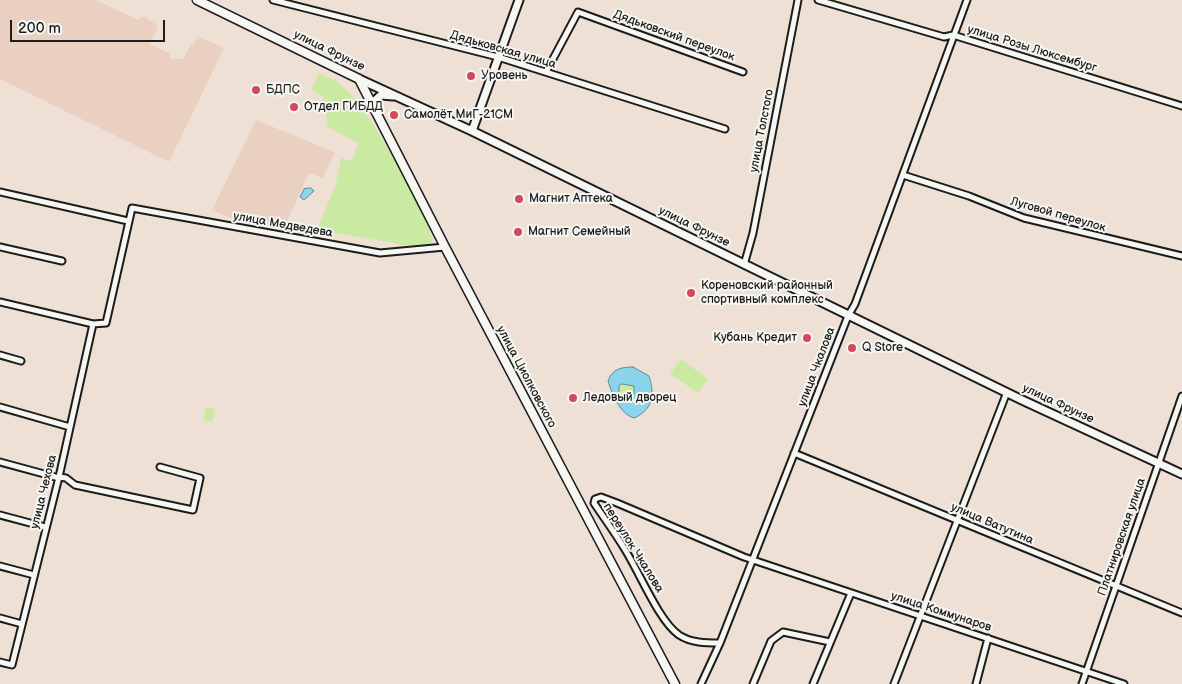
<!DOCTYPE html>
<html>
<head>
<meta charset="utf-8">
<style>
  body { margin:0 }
  #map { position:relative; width:1182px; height:684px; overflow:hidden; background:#efe0d5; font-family:"Balsamiq Sans",sans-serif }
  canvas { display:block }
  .scale { position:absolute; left:10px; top:20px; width:155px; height:22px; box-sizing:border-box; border:2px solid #1c1c1c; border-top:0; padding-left:6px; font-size:15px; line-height:18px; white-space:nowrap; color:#1c1c1c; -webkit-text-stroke:4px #f6f6f2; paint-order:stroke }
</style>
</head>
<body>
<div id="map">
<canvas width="1182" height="684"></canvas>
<div class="scale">200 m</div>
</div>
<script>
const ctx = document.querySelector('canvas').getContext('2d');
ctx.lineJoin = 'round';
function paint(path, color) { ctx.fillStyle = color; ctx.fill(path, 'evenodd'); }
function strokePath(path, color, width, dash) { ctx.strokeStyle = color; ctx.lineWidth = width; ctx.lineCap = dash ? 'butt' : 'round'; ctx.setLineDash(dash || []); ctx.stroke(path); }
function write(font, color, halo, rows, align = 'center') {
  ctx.font = font + ' "Balsamiq Sans",sans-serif'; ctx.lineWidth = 4; ctx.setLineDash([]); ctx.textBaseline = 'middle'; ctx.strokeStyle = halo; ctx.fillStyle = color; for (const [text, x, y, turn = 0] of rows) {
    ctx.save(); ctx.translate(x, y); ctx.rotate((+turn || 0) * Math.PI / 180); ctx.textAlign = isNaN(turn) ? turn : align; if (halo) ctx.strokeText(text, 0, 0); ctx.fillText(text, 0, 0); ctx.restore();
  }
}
const built = new Path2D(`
  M 0,0 L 96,0 L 138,20 L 140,17 L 145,17 L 158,26 L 150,44 L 170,54 L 171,59 L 183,59 L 191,44 L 193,45 L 198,36 L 224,48 L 169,162 L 0,79 Z
  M 256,120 L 335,152 L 323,178 L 309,173 L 284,228 L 238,221 L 212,210 Z`);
const green = new Path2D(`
  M 319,73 C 325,76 331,78 336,81 C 368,103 421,203 433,240 L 430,246 L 417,247 L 317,230 L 336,184 L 341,158 L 352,161 L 358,143 L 328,127 L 323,97 L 311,90 Z
  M 681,359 L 708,379 L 698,393 L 670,374 Z
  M619 391a8 8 0 1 1 16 0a8 8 0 1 1-16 0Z
  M 206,407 L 215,409 L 212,422 L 203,420 Z`);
const water = new Path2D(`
  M 311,188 L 314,191 L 304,200 L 300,197 L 304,189 Z
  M 633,367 L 649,376 C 655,394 653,410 634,418 C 620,414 612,394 608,381 C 612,369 621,367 633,367 ZM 622,384 L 634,386 L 634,394 L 629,399 L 621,398 L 619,393 L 619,386 Z`);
const street = new Path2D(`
  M 273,0 L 498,57 L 725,129
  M 818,0 L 944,37 L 953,35 L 1182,106
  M 546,72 L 578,12 L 743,72
  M 903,175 L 969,196 L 1024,218 L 1182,256
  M 0,192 L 128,221
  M 0,247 L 62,261
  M 744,265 L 753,233 L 798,0
  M 0,302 L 93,324 L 106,323 L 132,208 L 380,253 L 445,247
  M 0,355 L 21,361
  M 0,407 L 70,427
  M 794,453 L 1182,613
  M 0,462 L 59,478
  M 59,477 L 66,478 L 75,485 L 193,510 L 200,478 L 160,467
  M 0,515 L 45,527
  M 0,566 L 34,575
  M 0,618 L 22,624
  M 720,643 C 706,643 691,643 679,635 C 658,620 639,571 624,548 C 615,533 604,518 594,503 L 595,499 L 601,497 L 617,503 L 744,557 L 1124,684
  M 0,662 L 12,665 L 59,477 L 93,324
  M 701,684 L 720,643 L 848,316 L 855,304 L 967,0
  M 753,684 L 771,641 L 783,632 L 830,642
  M 813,684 L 851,593
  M 894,684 L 1007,392
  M 976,684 L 988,638
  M 1082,684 L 1182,396`);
const secondary = new Path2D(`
  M 359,79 L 472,131 L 1022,400 L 1182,474
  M 372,103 L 381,95 L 393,96
  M 472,131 L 519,0`);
const primary = new Path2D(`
  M 197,0 L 359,79 L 445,247 L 675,684`);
const markers = [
  [471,76,5,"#d1495b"],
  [256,90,5,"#d1495b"],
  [294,107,5,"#d1495b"],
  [394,115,5,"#d1495b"],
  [519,199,5,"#d1495b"],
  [518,232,5,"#d1495b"],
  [691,293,5,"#d1495b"],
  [807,338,5,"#d1495b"],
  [852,348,5,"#d1495b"],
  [573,398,5,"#d1495b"]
];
const streetNames = [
  ["Дядьковский переулок",674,36,20],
  ["улица Розы Люксембург",1032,49,17],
  ["Дядьковская улица",503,50,16],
  ["улица Фрунзе",329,51,26],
  ["улица Толстого",762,131,-79],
  ["Луговой переулок",1058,215,16],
  ["улица Медведева",283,225,10],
  ["улица Фрунзе",694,227,26],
  ["улица Чкалова",817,367,-69],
  ["улица Циолковского",526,377,62],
  ["улица Фрунзе",1058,404,25],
  ["улица Чехова",44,492,-76],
  ["улица Ватутина",992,524,23],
  ["Платнировская улица",1122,537,-71],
  ["переулок Чкалова",633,548,58],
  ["улица Коммунаров",941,612,18]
];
const poiNames = [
  ["Уровень",481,76],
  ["БДПС",266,90],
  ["Отдел ГИБДД",304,107],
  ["Самолёт МиГ-21СМ",404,115],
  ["Магнит Аптека",529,199],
  ["Магнит Семейный",528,232],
  ["Кореновский районный",701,286],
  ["спортивный комплекс",701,300],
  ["Кубань Кредит",797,338,"right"],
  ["Q Store",862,348],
  ["Ледовый дворец",583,398]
];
paint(built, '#ead0c1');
paint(green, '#cbeaa1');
paint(water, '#8bd4eb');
strokePath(water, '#5f8a98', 1);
strokePath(street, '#1c1c1c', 9);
strokePath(secondary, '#1c1c1c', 11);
strokePath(primary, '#1c1c1c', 11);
strokePath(street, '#f6f6f2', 5);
strokePath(secondary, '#f6f6f2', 7);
strokePath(primary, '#f6f6f2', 8);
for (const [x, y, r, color] of markers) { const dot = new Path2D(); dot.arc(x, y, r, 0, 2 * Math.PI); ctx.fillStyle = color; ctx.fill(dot); strokePath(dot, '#f6f6f2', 2); }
write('12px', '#1c1c1c', '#f6f6f2', streetNames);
write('12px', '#1c1c1c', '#f6f6f2', poiNames, 'left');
</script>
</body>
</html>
